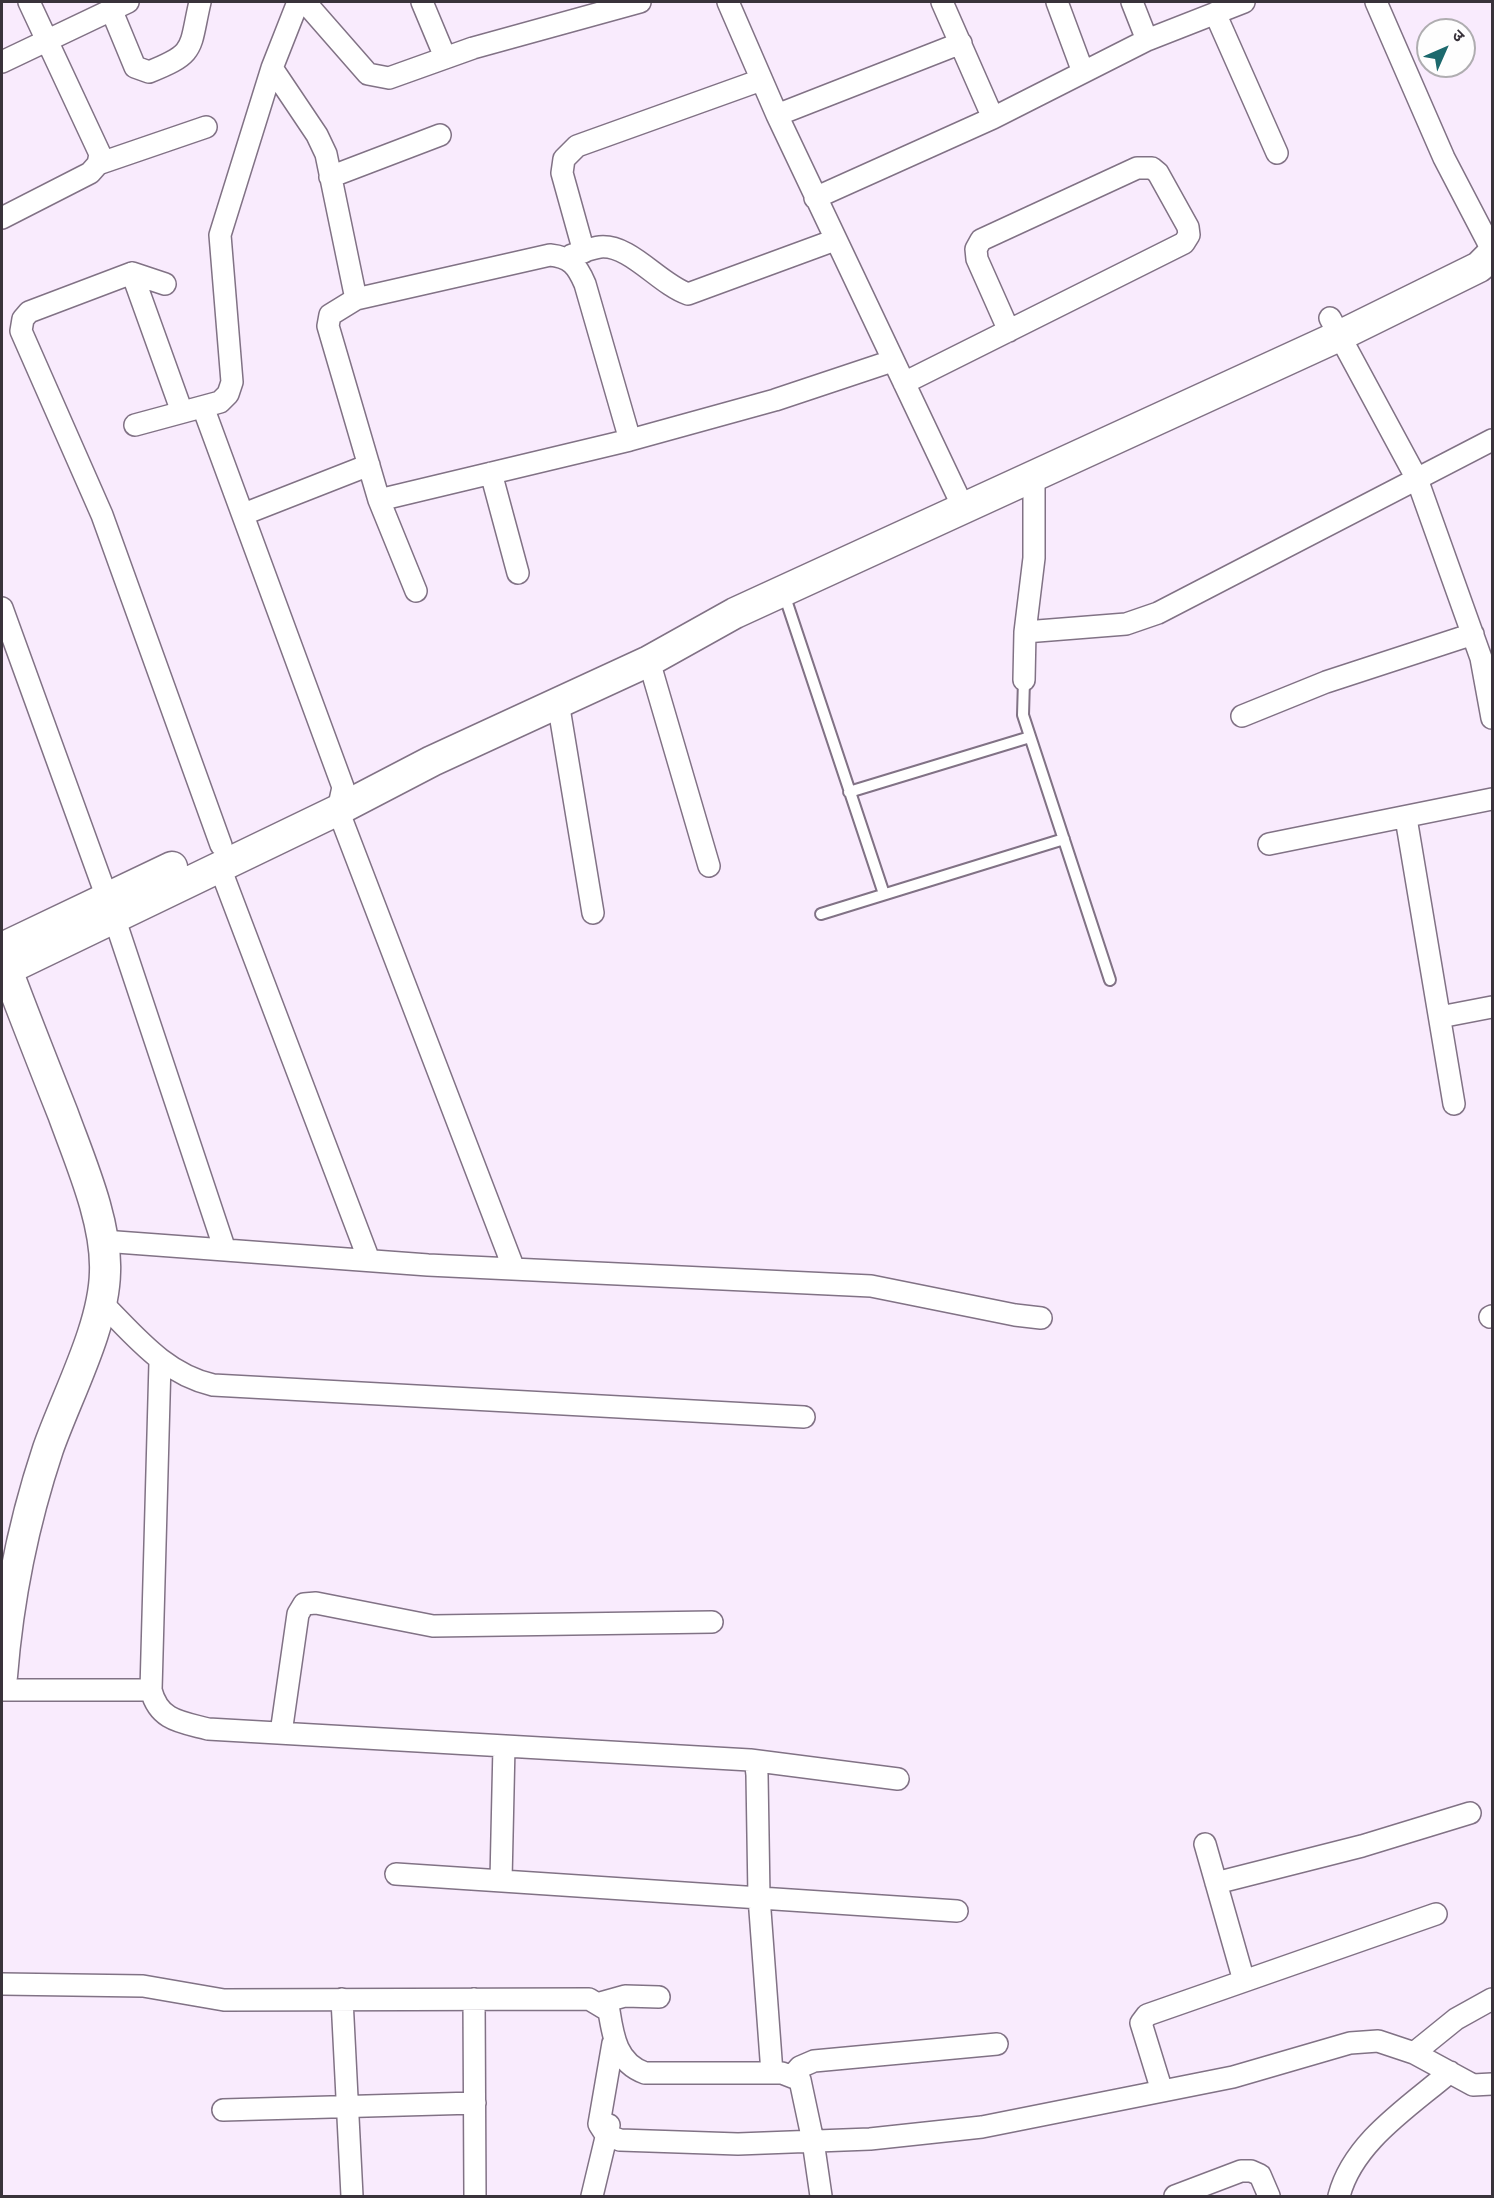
<!DOCTYPE html>
<html>
<head>
<meta charset="utf-8">
<style>
  body { margin:0 }
  #map { position:relative; width:1494px; height:2198px; overflow:hidden; background:#f9ebfd; font-family:Overpass,"Noto Sans Devanagari",sans-serif }
  canvas { display:block }
  .frame { position:absolute; inset:0; border:3px solid #39333b; pointer-events:none }
  .north { position:absolute; left:1416px; top:18px; width:60px; height:60px; box-sizing:border-box; background:#fefefe; border:2px solid #afadb0; border-radius:50%; rotate:45deg; font-size:16px; font-weight:700; line-height:24px; text-align:center; color:#39333b }
  .north::after { content:''; display:block; margin:auto; width:21px; height:27px; background:#1c696d; clip-path:polygon(50% 0,100% 100%,50% 72%,0 100%) }
</style>
</head>
<body>
<div id="map">
<canvas width="1494" height="2198"></canvas>
<div class="frame"></div>
<div class="north">उ</div>
</div>
<script>
const ctx = document.querySelector('canvas').getContext('2d');
ctx.lineJoin = 'round';
function strokePath(path, color, width, dash) { ctx.strokeStyle = color; ctx.lineWidth = width; ctx.lineCap = dash ? 'butt' : 'round'; ctx.setLineDash(dash || []); ctx.stroke(path); }
const lane = new Path2D(`
  M 784,594 L 884,894
  M 1024,680 L 1023,715 L 1110,980
  M 849,792 L 1030,737
  M 821,914 L 1064,839`);
const street = new Path2D(`
  M 305,2 L 368,74 L 389,78 L 473,48 L 640,2
  M 422,2 L 445,57
  M 728,2 L 777,115 L 963,507
  M 942,2 L 993,118
  M 1057,2 L 1083,72
  M 1132,2 L 1147,40
  M 1376,2 L 1444,158 L 1492,250
  M 111,9 L 135,67 L 149,72 C 197,53 189,49 200,2
  M 1215,13 L 1277,153
  M 2,62 L 128,2
  M 272,68 L 317,135 L 326,154 L 356,299
  M 777,115 L 961,43
  M 98,164 L 206,127
  M 330,177 L 440,135
  M 815,198 L 993,118 L 1147,40 L 1244,2
  M 2,218 L 90,173 L 98,164 L 100,154 L 29,2
  M 584,252 L 562,173 L 564,159 L 577,146 L 761,80
  M 572,255 C 581,253 591,248 600,247 C 630,244 659,284 688,294 L 835,240
  M 132,273 L 182,412
  M 165,284 L 132,273 L 29,312 L 23,319 L 21,331 L 102,515 L 221,845
  M 1330,318 L 1417,479 L 1481,658 L 1492,718
  M 904,383 L 1184,243 L 1189,235 L 1188,227 L 1158,173 L 1152,168 L 1137,168 L 981,240 L 976,249 L 977,259 L 1009,331
  M 203,407 L 343,787 L 338,810 L 514,1269
  M 135,425 L 220,402 L 228,394 L 232,382 L 220,235 L 272,68 L 298,2
  M 491,473 L 518,573
  M 379,500 L 630,440 L 775,400 L 892,361
  M 244,514 L 369,465
  M 416,591 L 379,500 L 328,326 L 330,315 L 356,299 L 550,255 C 570,257 577,265 585,284 L 630,440
  M 2,608 L 114,917 L 225,1250
  M 1025,632 L 1126,624 L 1158,613 L 1492,440
  M 649,661 L 709,866
  M 1024,680 L 1025,632 L 1034,558 L 1034,476
  M 558,702 L 593,913
  M 1242,716 L 1326,682 L 1473,634
  M 1406,818 L 1454,1104
  M 1269,844 L 1492,799
  M 219,865 L 369,1260
  M 1440,1017 L 1492,1007
  M 103,1241 L 428,1265 L 871,1286 L 1015,1315 L 1041,1318
  M 103,1304 C 136,1337 165,1374 213,1385 L 804,1417
  M 1490,1317 L 1492,1316
  M 160,1362 L 151,1690 C 159,1721 181,1722 208,1729 L 750,1760 L 756,1766 L 757,1775 L 759,1897 L 772,2073
  M 2,1690 L 151,1690
  M 281,1733 L 298,1614 L 304,1604 L 316,1603 L 433,1626 L 712,1622
  M 750,1760 L 898,1779
  M 1205,1844 L 1244,1981
  M 396,1874 L 957,1911
  M 501,1880 L 504,1746
  M 1216,1883 L 1362,1846 L 1470,1813
  M 2,1984 L 143,1986 L 224,2000 L 589,1999 L 609,2011 C 613,2037 617,2063 645,2073 L 782,2073 L 800,2080 L 813,2141 L 821,2196
  M 342,1999 L 352,2196
  M 474,1999 L 475,2196
  M 600,2003 L 625,1996 L 659,1997
  M 613,2043 L 599,2124 L 606,2135 L 620,2140 L 738,2144 L 870,2139 L 982,2127 L 1233,2077 L 1350,2043 L 1378,2041 L 1414,2053 L 1473,2085 L 1492,2084
  M 1414,2053 L 1456,2019 L 1492,1999
  M 793,2075 L 800,2067 L 814,2061 L 997,2044
  M 1162,2091 L 1141,2023 L 1147,2015 L 1436,1914
  M 223,2110 L 475,2103
  M 592,2196 L 609,2125
  M 1175,2196 L 1241,2171 L 1251,2171 L 1260,2175 L 1269,2196
  M 1339,2196 C 1353,2142 1409,2107 1450,2072`);
const secondary = new Path2D(`
  M 2,948 L 172,867
  M 2,972 L 338,810 L 432,761 L 649,661 L 735,613 L 1339,336 L 1479,267 L 1492,254
  M 2,1676 C 8,1600 24,1521 48,1449 C 67,1395 104,1327 105,1272 C 107,1222 80,1161 63,1114 C 44,1066 25,1018 7,970`);
strokePath(lane, '#817285', 14);
strokePath(street, '#817285', 24);
strokePath(secondary, '#817285', 33);
strokePath(lane, '#fff', 10);
strokePath(street, '#fff', 21);
strokePath(secondary, '#fff', 30);
</script>
</body>
</html>
